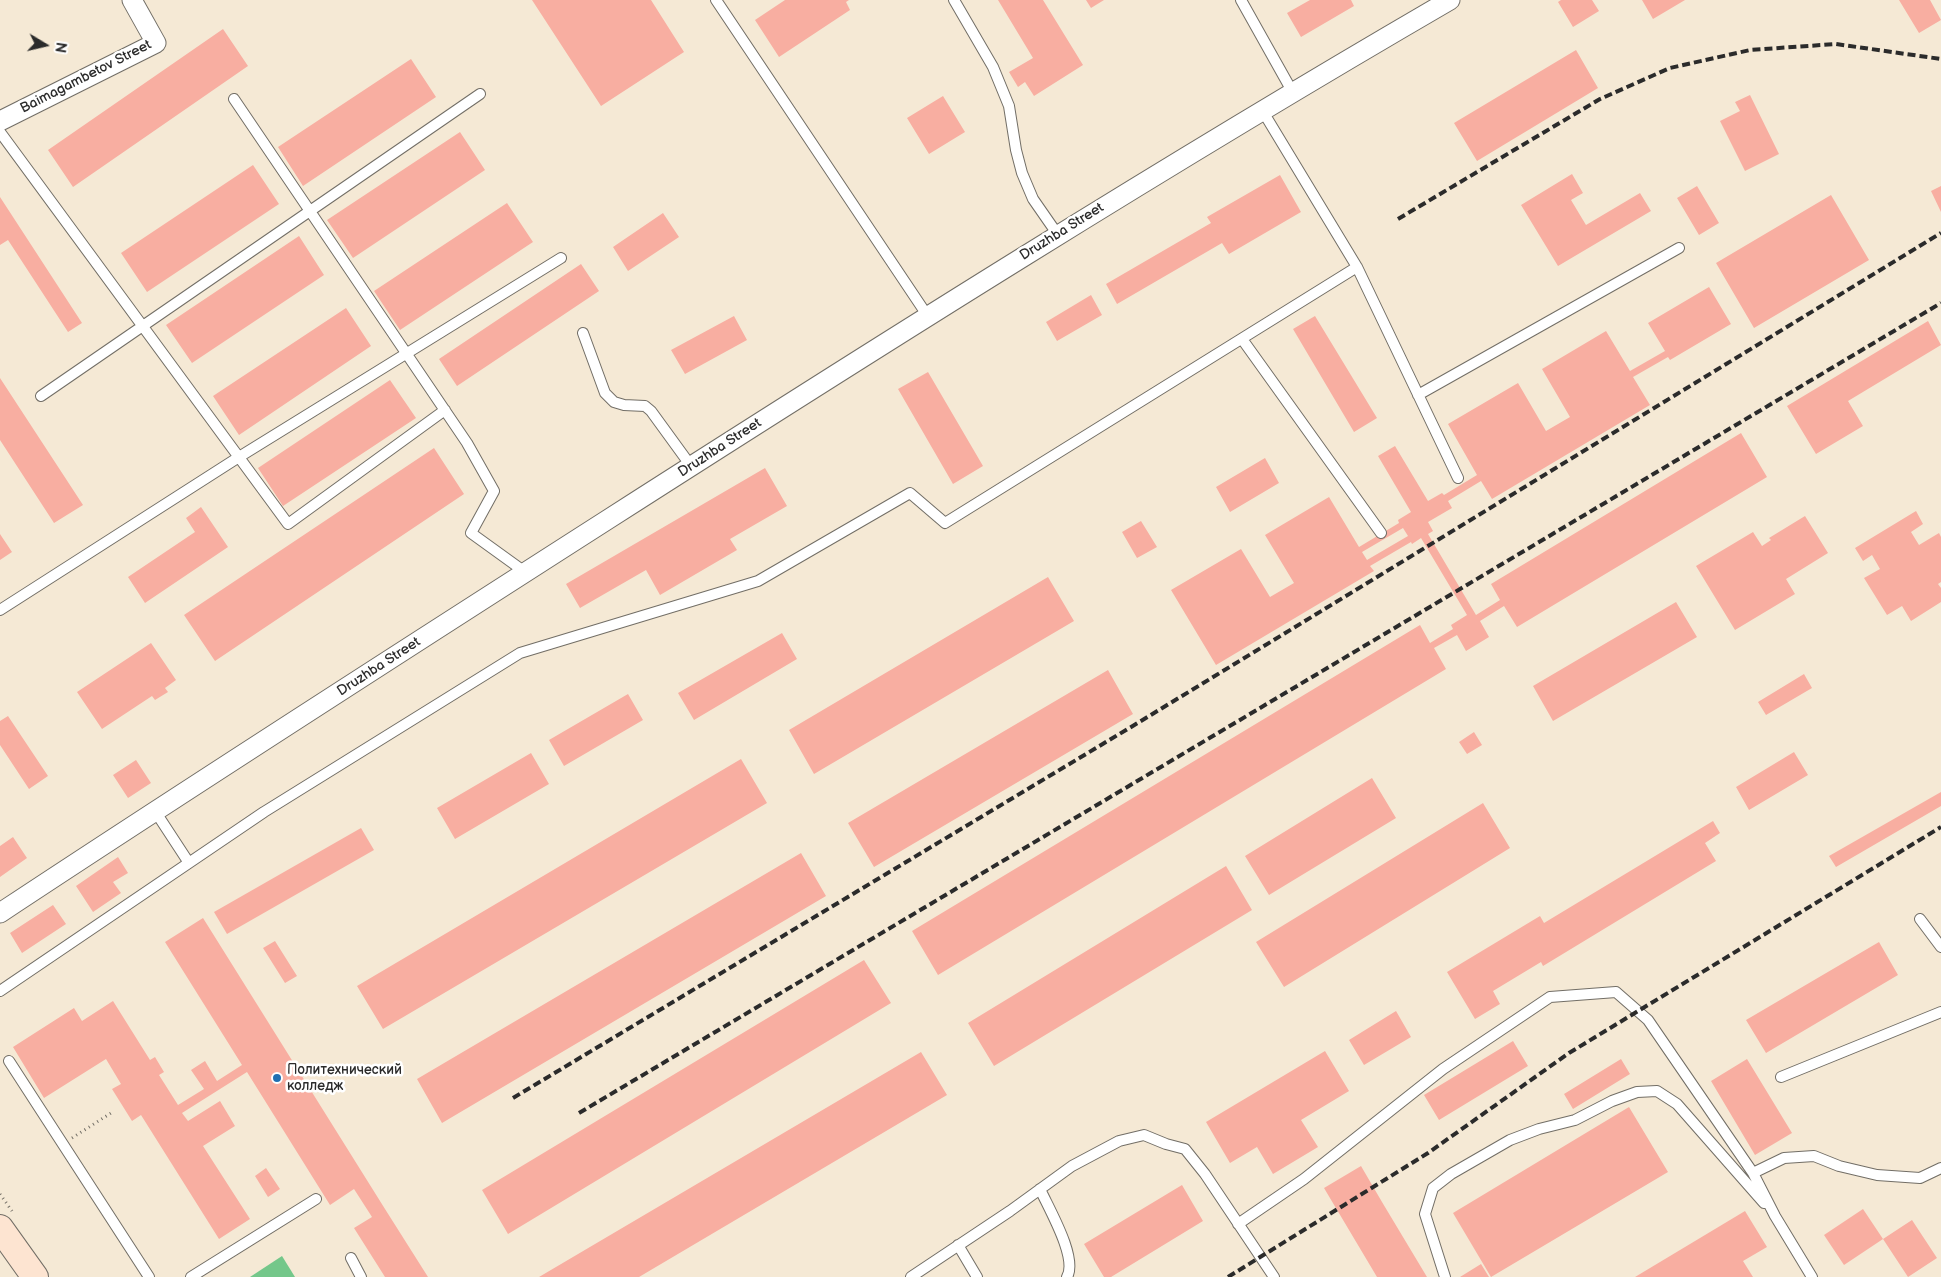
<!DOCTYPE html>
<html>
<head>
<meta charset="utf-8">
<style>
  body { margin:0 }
  #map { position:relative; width:1941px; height:1277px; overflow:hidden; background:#f5e9d5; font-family:"Balsamiq Sans",sans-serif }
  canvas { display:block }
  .north { position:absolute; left:20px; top:20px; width:50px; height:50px; -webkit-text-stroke:4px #fff; paint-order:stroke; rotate:99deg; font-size:14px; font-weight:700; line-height:20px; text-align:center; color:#2b2b2b }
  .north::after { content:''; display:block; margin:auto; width:18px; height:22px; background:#2b2b2b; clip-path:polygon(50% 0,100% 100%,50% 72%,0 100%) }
</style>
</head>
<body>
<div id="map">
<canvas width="1941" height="1277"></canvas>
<div class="north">N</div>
</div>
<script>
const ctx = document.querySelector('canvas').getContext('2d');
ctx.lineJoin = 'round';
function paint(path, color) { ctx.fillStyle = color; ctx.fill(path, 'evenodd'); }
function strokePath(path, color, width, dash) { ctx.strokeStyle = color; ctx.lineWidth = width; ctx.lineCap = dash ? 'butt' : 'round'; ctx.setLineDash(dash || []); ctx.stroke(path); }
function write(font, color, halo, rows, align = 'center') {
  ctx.font = font + ' "Balsamiq Sans",sans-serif'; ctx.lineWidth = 5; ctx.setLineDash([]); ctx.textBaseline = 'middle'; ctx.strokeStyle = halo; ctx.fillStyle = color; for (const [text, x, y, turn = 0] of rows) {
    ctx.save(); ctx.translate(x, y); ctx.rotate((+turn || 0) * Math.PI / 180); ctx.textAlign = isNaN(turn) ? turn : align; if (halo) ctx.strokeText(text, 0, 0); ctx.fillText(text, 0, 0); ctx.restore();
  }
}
const green = new Path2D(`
  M 282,1256 L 295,1277 L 250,1277 Z`);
const building = new Path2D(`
  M 532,0 L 651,0 L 684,52 L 601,106 Z
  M 785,0 L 849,0 L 846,2 L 850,10 L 779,57 L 755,20 Z
  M 998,0 L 1043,0 L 1083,65 L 1034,96 L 1025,82 L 1018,87 L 1009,72 L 1033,58 Z
  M 1086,0 L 1104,0 L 1091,8 Z
  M 1310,0 L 1351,0 L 1354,6 L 1301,37 L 1287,13 Z
  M 1561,0 L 1592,0 L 1599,11 L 1573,27 L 1558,2 Z
  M 1642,0 L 1685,0 L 1653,19 Z
  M 1899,0 L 1930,0 L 1941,20 L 1919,33 Z
  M 223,29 L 248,66 L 73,187 L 48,150 Z
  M 1576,50 L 1598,88 L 1477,161 L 1454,123 Z
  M 411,59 L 436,97 L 303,186 L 278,147 Z
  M 1750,95 L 1779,154 L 1745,171 L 1720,121 L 1740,111 L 1735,102 Z
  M 943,96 L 965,132 L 929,154 L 907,118 Z
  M 460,132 L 485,170 L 353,258 L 327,220 Z
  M 253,165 L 279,204 L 147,292 L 121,253 Z
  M 1572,174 L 1583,193 L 1571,200 L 1586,225 L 1640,193 L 1651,211 L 1558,266 L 1521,205 Z
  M 1280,175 L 1301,212 L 1229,254 L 1222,243 L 1117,304 L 1106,284 L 1211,223 L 1207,217 Z
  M 1697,186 L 1719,223 L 1699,235 L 1677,198 Z
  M 1941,186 L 1941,212 L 1931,191 Z
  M 1831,195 L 1869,260 L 1754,328 L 1716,263 Z
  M 0,197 L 82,323 L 68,332 L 8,240 L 0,245 Z
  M 507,203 L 533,242 L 400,330 L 374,291 Z
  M 663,213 L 679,237 L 628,271 L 613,247 Z
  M 299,236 L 324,275 L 192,363 L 166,325 Z
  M 581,264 L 599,291 L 457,386 L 439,359 Z
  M 1709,287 L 1731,324 L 1670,360 L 1668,357 L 1633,377 L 1650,405 L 1492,499 L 1481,481 L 1448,501 L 1452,508 L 1428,522 L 1433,531 L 1428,534 L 1476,615 L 1500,600 L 1491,584 L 1741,433 L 1767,477 L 1517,627 L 1504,606 L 1480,621 L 1489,637 L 1466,651 L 1457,635 L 1434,648 L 1446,669 L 938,975 L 912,931 L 1420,625 L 1430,643 L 1453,629 L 1451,625 L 1467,615 L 1421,538 L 1412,544 L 1411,542 L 1370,566 L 1374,571 L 1216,665 L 1171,590 L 1241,549 L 1270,597 L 1294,583 L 1265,535 L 1329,497 L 1359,547 L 1399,523 L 1398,520 L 1411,512 L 1378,456 L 1395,446 L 1428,501 L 1442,493 L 1444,495 L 1477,475 L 1448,424 L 1518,383 L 1546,431 L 1570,417 L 1542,369 L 1606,331 L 1630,371 L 1665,351 L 1648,323 ZM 1403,528 L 1408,536 L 1367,560 L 1362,552 Z
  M 1091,295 L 1102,315 L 1057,341 L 1046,322 Z
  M 346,308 L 371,346 L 239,435 L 213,396 Z
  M 734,316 L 747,340 L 685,374 L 671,350 Z
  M 1315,316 L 1377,418 L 1354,432 L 1293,329 Z
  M 1928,321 L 1941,345 L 1848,401 L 1863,426 L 1816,454 L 1787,406 Z
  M 928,372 L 983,466 L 953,484 L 898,389 Z
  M 0,378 L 83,505 L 54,523 L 0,440 Z
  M 390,380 L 416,418 L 283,506 L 258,468 Z
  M 434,448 L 464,494 L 215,661 L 184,615 Z
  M 1265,458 L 1279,483 L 1230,512 L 1216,487 Z
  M 765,468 L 787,506 L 730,539 L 737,550 L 660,595 L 646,570 L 580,608 L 566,584 Z
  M 201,507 L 228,547 L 145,603 L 128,577 L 195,532 L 186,518 Z
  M 1916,511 L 1923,524 L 1911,532 L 1919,545 L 1939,533 L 1941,537 L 1941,582 L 1938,584 L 1941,588 L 1941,602 L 1911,621 L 1902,606 L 1887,615 L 1864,578 L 1880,569 L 1872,555 L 1863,561 L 1855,548 Z
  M 1805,516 L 1828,553 L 1786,579 L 1795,594 L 1735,630 L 1696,566 L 1753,532 L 1762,546 L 1771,540 L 1769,538 Z
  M 1141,521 L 1157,547 L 1137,558 L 1122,532 Z
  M 0,534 L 12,552 L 0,560 Z
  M 1048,577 L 1074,621 L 814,774 L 789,730 Z
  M 1676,602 L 1697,637 L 1553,721 L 1533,686 Z
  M 782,633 L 797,659 L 694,720 L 678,693 Z
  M 151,643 L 176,680 L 165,688 L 168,692 L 155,700 L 152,696 L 102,729 L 77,692 Z
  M 1108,670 L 1133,714 L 874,867 L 848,823 Z
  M 1804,674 L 1812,688 L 1766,715 L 1758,702 Z
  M 628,694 L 643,720 L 564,766 L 549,740 Z
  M 8,716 L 48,776 L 29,789 L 0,745 L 0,721 Z
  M 1474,732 L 1482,745 L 1467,754 L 1459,742 Z
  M 1794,752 L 1808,775 L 1749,810 L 1736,787 Z
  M 531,753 L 549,784 L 455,839 L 437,808 Z
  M 741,759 L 767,803 L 383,1029 L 357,986 Z
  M 136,760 L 151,783 L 128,798 L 113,775 Z
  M 1372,778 L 1396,818 L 1269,895 L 1245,856 Z
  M 1941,792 L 1941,806 L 1836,867 L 1829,856 Z
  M 1483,803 L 1510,848 L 1284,987 L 1256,942 Z
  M 1713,821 L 1720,833 L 1705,843 L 1716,861 L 1543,966 L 1541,962 L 1493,991 L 1500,1004 L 1475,1019 L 1447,972 L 1540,916 L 1544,923 Z
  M 361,828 L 374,850 L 227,934 L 214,912 Z
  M 13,837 L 27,858 L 0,877 L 0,846 Z
  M 801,853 L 826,896 L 442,1123 L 417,1079 Z
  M 118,857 L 128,873 L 113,882 L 121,893 L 93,912 L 76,886 Z
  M 1226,866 L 1252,910 L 994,1066 L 968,1023 Z
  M 53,905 L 66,924 L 22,953 L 10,933 Z
  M 203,918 L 385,1209 L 428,1277 L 385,1277 L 354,1228 L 372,1217 L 354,1189 L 330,1205 L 247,1072 L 182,1113 L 188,1121 L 220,1101 L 235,1126 L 203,1146 L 250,1219 L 219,1239 L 141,1115 L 132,1121 L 112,1089 L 121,1084 L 106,1059 L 44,1098 L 13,1047 L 74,1008 L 82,1021 L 113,1001 L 150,1060 L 155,1057 L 164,1072 L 159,1075 L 178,1105 L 204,1089 L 191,1070 L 205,1061 L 217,1081 L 242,1065 L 165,942 Z
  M 275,941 L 297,976 L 285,983 L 263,948 Z
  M 1879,942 L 1898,975 L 1766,1053 L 1746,1020 Z
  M 864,960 L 891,1003 L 508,1234 L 482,1190 Z
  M 1396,1011 L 1411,1037 L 1364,1065 L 1349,1040 Z
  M 1513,1041 L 1528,1066 L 1439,1120 L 1424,1095 Z
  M 1325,1051 L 1349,1091 L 1301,1120 L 1318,1147 L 1273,1174 L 1257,1147 L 1230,1163 L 1206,1122 Z
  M 921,1052 L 947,1095 L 639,1277 L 539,1277 Z
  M 1621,1059 L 1630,1074 L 1573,1109 L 1564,1094 Z
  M 1747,1059 L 1792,1133 L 1755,1155 L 1711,1081 Z
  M 1629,1107 L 1668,1172 L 1491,1277 L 1453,1213 Z
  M 1361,1166 L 1382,1202 L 1427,1277 L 1377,1277 L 1324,1188 Z
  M 266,1168 L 280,1189 L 268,1197 L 255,1176 Z
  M 1182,1185 L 1203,1221 L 1111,1277 L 1104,1277 L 1084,1244 Z
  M 1863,1209 L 1883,1239 L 1912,1220 L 1937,1258 L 1908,1277 L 1883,1239 L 1844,1265 L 1824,1235 Z
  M 1745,1211 L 1767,1247 L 1743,1261 L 1753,1277 L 1635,1277 Z
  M 1481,1264 L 1489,1277 L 1460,1277 Z`);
const path = new Path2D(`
  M 72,1138 L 111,1113
  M 0,1194 L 12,1211`);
const lane = new Path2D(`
  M 716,0 L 927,315
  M 954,0 L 993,67 L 1009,106 L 1016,150 L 1022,173 L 1033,199 L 1058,235
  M 1241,0 L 1292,91
  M 234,99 L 467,443 L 494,491 L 471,533 L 525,572
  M 1262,110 L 1357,267 L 1458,478
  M 0,132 L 288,524 L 445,410
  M 583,333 L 605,393 L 614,402 L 624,405 L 645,406 L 651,411 L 691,466
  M 1242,339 L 1381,533
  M 1418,395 L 1679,248
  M 41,396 L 480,94
  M 0,610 L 239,457 L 561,258
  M 155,811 L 189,863
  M 1920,919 L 1941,947
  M 0,991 L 264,812 L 520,653 L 758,581 L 910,493 L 945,523 L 1357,267
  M 9,1061 L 149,1277
  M 1781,1077 L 1941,1012
  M 1753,1173 L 1784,1158 L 1814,1156 L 1839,1166 L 1877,1175 L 1920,1178 L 1941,1168
  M 1040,1189 C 1049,1209 1078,1258 1067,1277
  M 1238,1224 L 1304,1179 L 1443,1069 L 1550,997 L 1616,992 L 1648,1020 L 1753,1173 L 1775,1216 L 1812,1277
  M 958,1245 L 977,1277
  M 351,1258 L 361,1277
  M 191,1277 L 316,1199
  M 911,1277 L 1010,1211 L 1072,1166 L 1119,1141 L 1144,1135 L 1166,1144 L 1185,1149 L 1205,1174 L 1274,1277
  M 1445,1277 L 1425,1214 L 1433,1188 L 1451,1174 L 1510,1140 L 1539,1129 L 1575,1120 L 1612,1101 L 1637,1092 L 1657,1091 L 1677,1104 L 1764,1203`);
const street = new Path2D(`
  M 0,121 L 156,43 L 132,0
  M 0,913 C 201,780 404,650 607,520 C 885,342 1164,166 1450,0`);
const secondary = new Path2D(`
  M 0,1228 L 35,1277`);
const rail = new Path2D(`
  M 1398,219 L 1600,99 L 1670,68 L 1750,50 L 1836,44 L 1941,59
  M 513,1098 L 1141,721 L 1941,233
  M 579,1113 L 1941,303
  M 1228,1277 L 1428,1153 L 1569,1053 L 1941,827`);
const markers = [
  [277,1078,5,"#1f6fb2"]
];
const streetNames = [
  ["Baimagambetov Street",86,77,-27],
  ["Druzhba Street",1062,232,-32],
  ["Druzhba Street",720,448,-33],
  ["Druzhba Street",379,667,-33]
];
const poiNames = [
  ["Политехнический",287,1070],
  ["колледж",287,1086]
];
paint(green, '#74c78a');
paint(building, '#f8aea1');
strokePath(lane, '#726e66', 12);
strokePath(street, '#726e66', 21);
strokePath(secondary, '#726e66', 28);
strokePath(path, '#726e66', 3, [1, 4]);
strokePath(lane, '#fff', 10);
strokePath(street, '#fff', 19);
strokePath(secondary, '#fde4d1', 26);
strokePath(rail, '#2b2b2b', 4, [8, 4]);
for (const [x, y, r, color] of markers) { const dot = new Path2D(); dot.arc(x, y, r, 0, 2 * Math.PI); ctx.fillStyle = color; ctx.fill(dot); strokePath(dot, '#fff', 2); }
write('14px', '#2b2b2b', '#fff', streetNames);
write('14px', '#2b2b2b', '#fff', poiNames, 'left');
</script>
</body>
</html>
